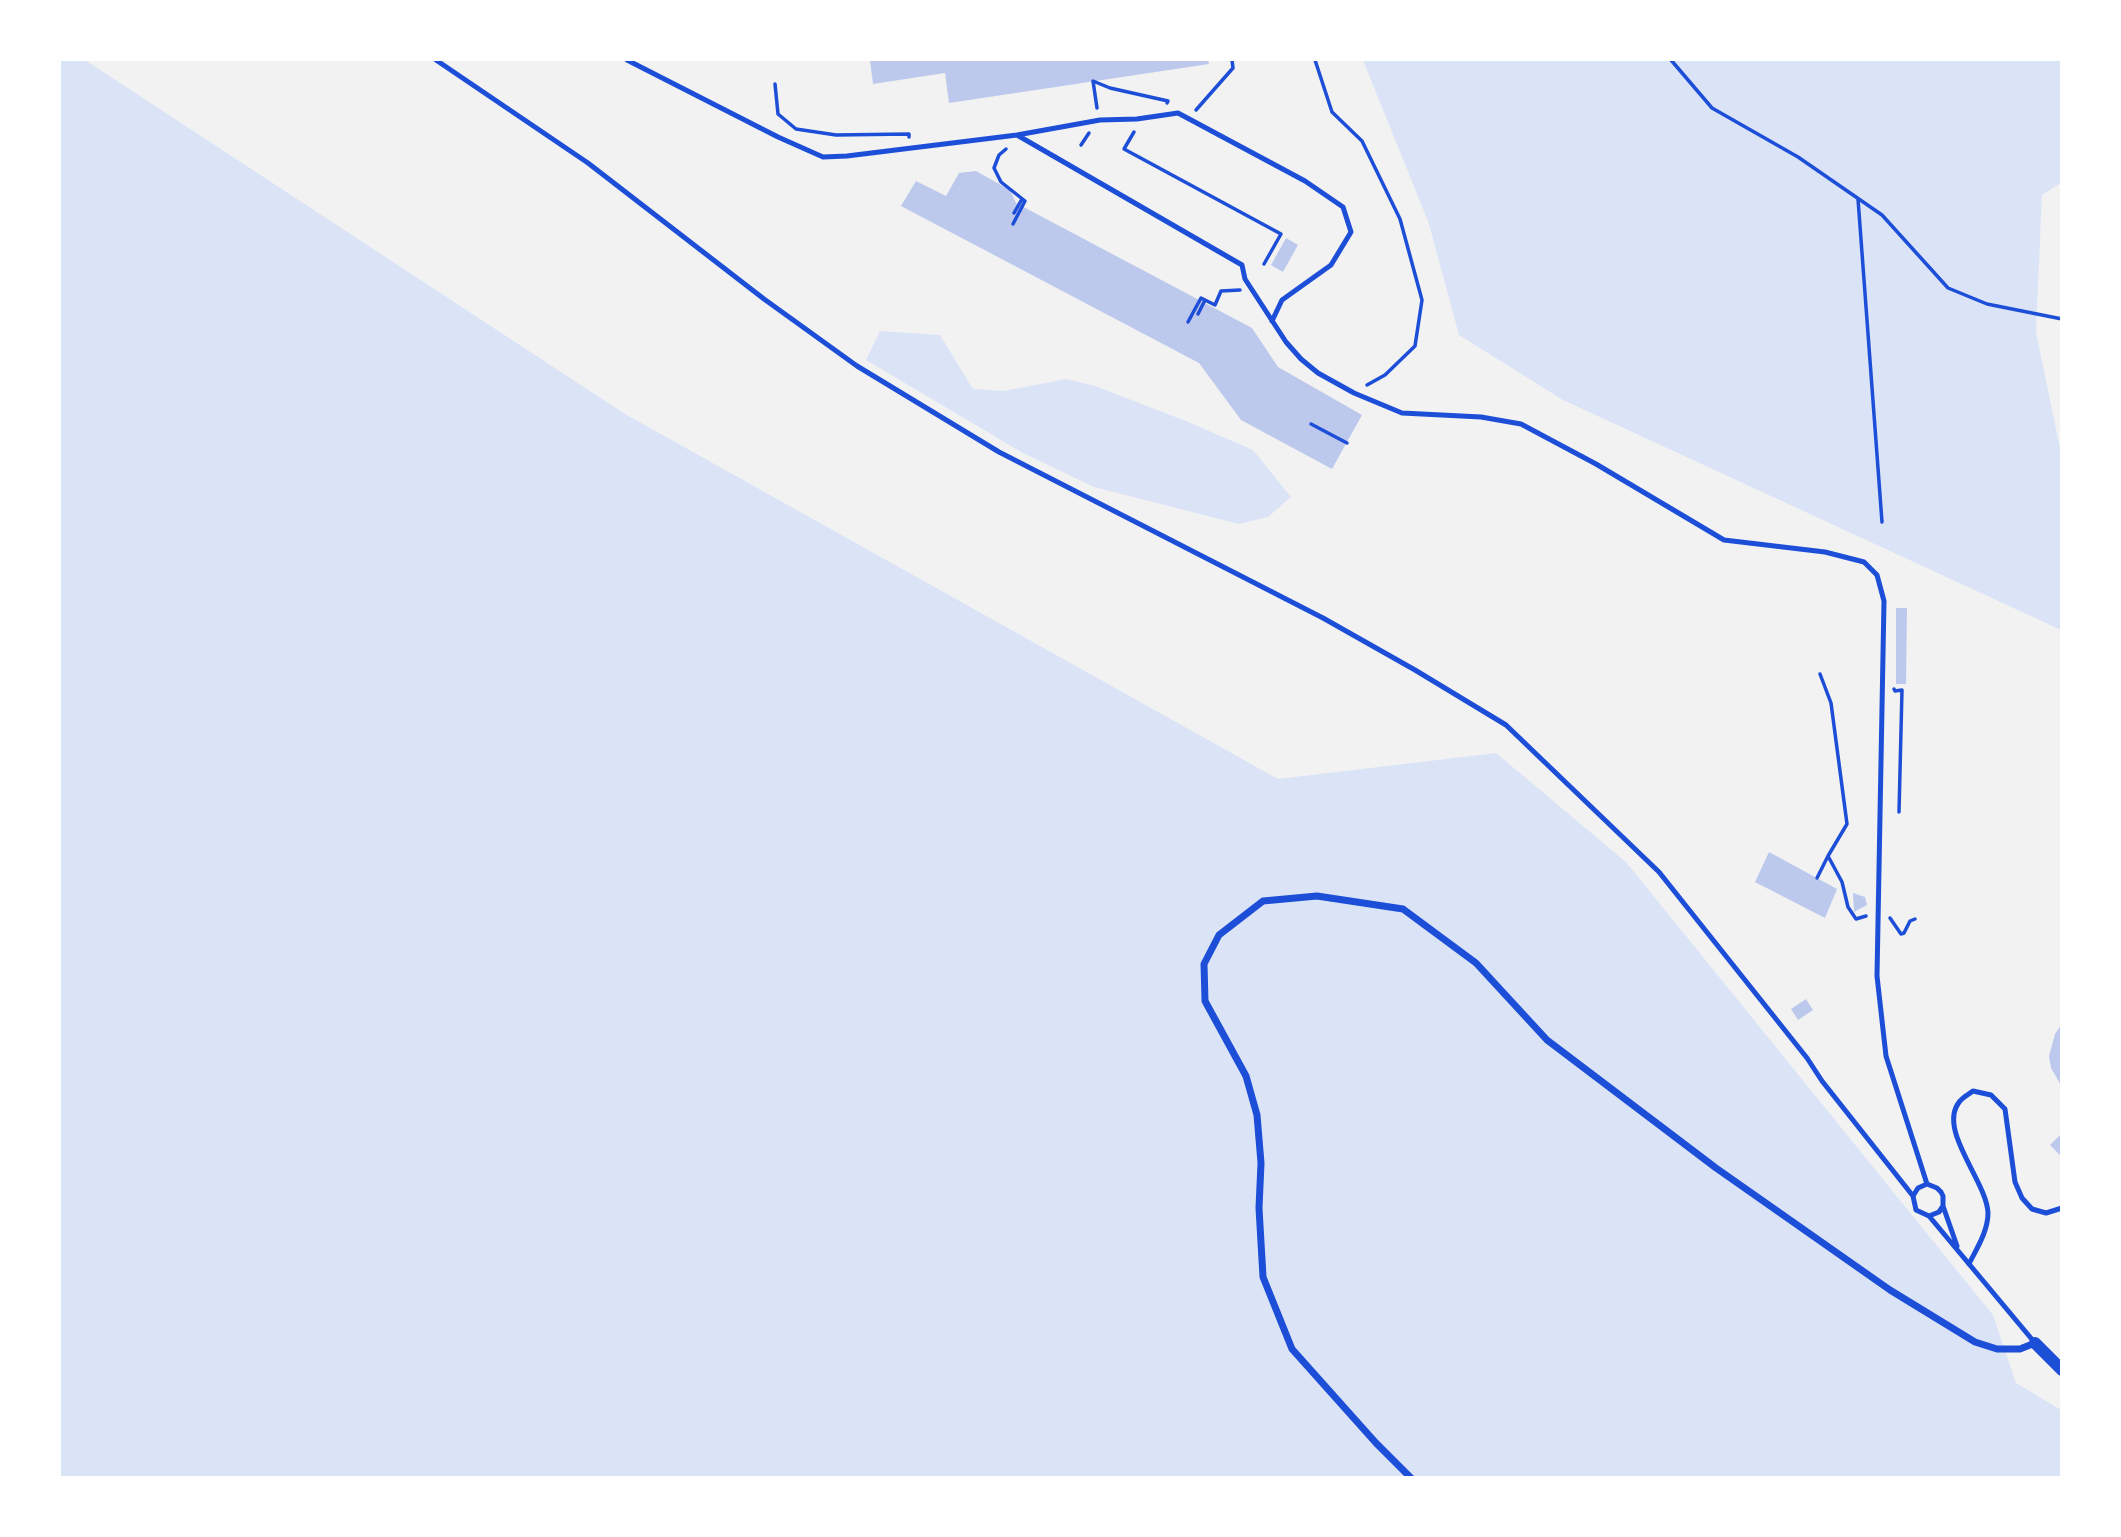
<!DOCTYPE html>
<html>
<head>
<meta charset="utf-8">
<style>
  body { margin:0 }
  #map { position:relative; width:2121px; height:1537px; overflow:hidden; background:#f2f2f2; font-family:"IBM Plex Sans",sans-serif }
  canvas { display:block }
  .frame { position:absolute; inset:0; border:61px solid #fff; pointer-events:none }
</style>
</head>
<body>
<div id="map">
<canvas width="2121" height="1537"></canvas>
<div class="frame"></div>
</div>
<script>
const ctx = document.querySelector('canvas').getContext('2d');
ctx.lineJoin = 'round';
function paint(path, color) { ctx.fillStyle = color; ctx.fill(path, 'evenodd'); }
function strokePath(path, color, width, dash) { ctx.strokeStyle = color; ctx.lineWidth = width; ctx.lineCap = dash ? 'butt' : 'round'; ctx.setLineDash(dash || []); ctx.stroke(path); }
const green = new Path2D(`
  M 60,60 L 85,60 L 625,414 L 1278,779 L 1496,753 L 1626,862 L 1993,1315 L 2016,1383 L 2061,1410 L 2061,1477 L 60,1477 Z
  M 1363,60 L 2061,60 L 2061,183 L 2042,195 L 2036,332 L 2061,453 L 2061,630 L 1563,400 L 1459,335 L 1429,224 Z
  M 880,331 L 940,335 L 973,389 L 1004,391 L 1066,379 L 1095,386 L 1186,421 L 1253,450 L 1291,497 L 1268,517 L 1239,524 L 1094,487 L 1023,453 L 866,360 Z`);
const building = new Path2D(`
  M 870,60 L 1208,60 L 1209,64 L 949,103 L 945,73 L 873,84 Z
  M 976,171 L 1010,190 L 1016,203 L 1252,328 L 1278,367 L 1362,415 L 1332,469 L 1241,420 L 1199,363 L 901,206 L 916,181 L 946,196 L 959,173 Z
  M 1286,238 L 1298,245 L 1283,272 L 1271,265 Z
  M 1896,608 L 1907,608 L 1906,684 L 1896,684 Z
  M 1769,852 L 1837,889 L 1825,918 L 1755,882 Z
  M 1853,893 L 1865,897 L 1867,905 L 1854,912 Z
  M 1806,999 L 1813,1010 L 1798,1020 L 1791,1009 Z
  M 2062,1024 L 2062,1087 L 2051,1068 L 2049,1056 L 2055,1034 Z
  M 2062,1133 L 2062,1157 L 2050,1145 Z`);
const path = new Path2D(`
  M 1315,60 L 1332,112 L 1362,141 L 1400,219 L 1422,300 L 1415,346 L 1385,375 L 1367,385
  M 1671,60 L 1712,108 L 1798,157 L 1882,215 L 1948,288 L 1987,304 L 2062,319
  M 775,84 L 778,114 L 796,129 L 836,135 L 909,134 L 909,137
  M 1097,108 L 1093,81 L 1110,88 L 1168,101 L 1167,103
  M 1196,110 L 1233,68 L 1232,60
  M 1134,132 L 1124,149 L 1281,234 L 1264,264
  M 1081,145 L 1089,133
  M 1006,149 L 999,155 L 994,168 L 1001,182 L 1025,201 L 1013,224
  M 1858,199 L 1882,522
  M 1014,213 L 1022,199
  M 1198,314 L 1205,300 L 1215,305 L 1221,291 L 1240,290
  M 1188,322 L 1201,298 L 1205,300
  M 1311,424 L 1347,443
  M 1820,674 L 1831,703 L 1847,824 L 1828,856 L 1842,882 L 1848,907 L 1856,919 L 1866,916
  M 1894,689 L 1895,691 L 1902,690 L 1899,812
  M 1817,878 L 1828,856
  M 1890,918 L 1901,934 L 1904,933 L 1910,921 L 1915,919`);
const service = new Path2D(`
  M 436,60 L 588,163 L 764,299 L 857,366 L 999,452 L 1323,618 L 1415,670 L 1506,725 L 1659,872 L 1807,1058 L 1822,1081 L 1913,1196 L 1916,1210 L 1929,1216 L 2035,1343
  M 627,60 L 778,137 L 823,157 L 847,156 L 1017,135 L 1100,120 L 1137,119 L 1178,113 L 1305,181 L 1343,207 L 1351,232 L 1331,265 L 1282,300 L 1272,321
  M 1017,135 L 1242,265 L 1245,279 L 1286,342 L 1301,359 L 1318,373 L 1354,393 L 1402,413 L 1481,417 L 1521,424 L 1596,464 L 1724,540 L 1825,552 L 1864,562 L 1877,575 L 1884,601 L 1877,976 L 1886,1056 L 1927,1184
  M 1913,1196 L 1918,1188 L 1927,1184 L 1937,1188 L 1941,1192 L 1943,1196 L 1943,1206 L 1957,1246
  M 1929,1216 L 1939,1212 L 1943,1206
  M 1969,1264 C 1977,1248 1988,1231 1988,1213 C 1987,1181 1936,1129 1960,1101 C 1963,1097 1969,1094 1973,1091 L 1991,1095 L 2005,1109 L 2015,1182 L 2022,1198 L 2032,1209 L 2046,1213 L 2062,1208`);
const minor = new Path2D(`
  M 1411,1478 L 1376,1443 L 1292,1349 L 1263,1277 L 1259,1208 L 1261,1163 L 1257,1115 L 1246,1076 L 1205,1001 L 1204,964 L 1219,935 L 1263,901 L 1317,896 L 1403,909 L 1476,963 L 1547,1040 L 1716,1168 L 1890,1290 L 1975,1342 L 1997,1349 L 2020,1349 L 2035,1343`);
const tertiary = new Path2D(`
  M 2035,1343 L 2062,1370`);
paint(green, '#dbe4f7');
paint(building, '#bdc9ec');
strokePath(path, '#1d4ed8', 3.5);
strokePath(service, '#1d4ed8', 5);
strokePath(minor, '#1d4ed8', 7);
strokePath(tertiary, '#1d4ed8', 12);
</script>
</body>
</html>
